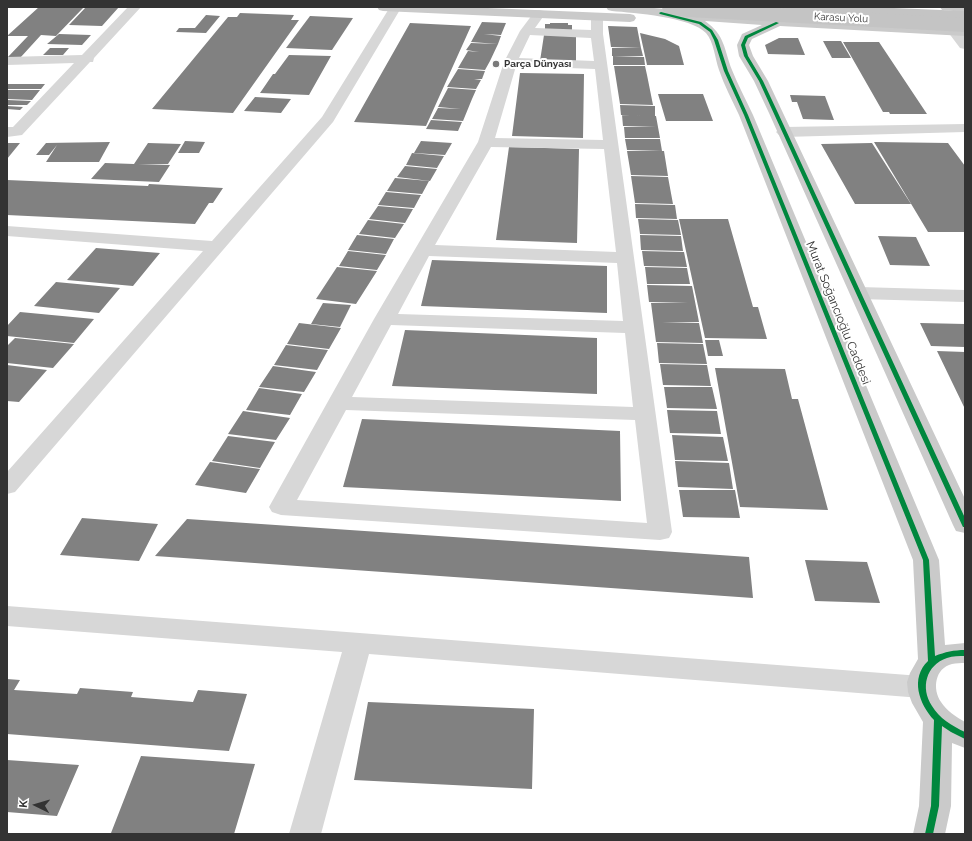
<!DOCTYPE html>
<html>
<head>
<meta charset="utf-8">
<style>
  body { margin:0 }
  #map { position:relative; width:972px; height:841px; overflow:hidden; background:#fff; font-family:Raleway,sans-serif }
  canvas { display:block }
  .frame { position:absolute; inset:0; border:8px solid #333; pointer-events:none }
  .north { position:absolute; left:16px; top:785px; width:40px; height:40px; -webkit-text-stroke:3px #fff; paint-order:stroke; rotate:275deg; font-size:11px; font-weight:700; line-height:16px; text-align:center; color:#333 }
  .north::after { content:''; display:block; margin:auto; width:14px; height:18px; background:#333; clip-path:polygon(50% 0,100% 100%,50% 72%,0 100%) }
</style>
</head>
<body>
<div id="map">
<canvas width="972" height="841"></canvas>
<div class="frame"></div>
<div class="north">K</div>
</div>
<script>
const ctx = document.querySelector('canvas').getContext('2d');
ctx.lineJoin = 'round';
function paint(path, color) { ctx.fillStyle = color; ctx.fill(path, 'evenodd'); }
function strokePath(path, color, width, dash) { ctx.strokeStyle = color; ctx.lineWidth = width; ctx.lineCap = dash ? 'butt' : 'round'; ctx.setLineDash(dash || []); ctx.stroke(path); }
function write(font, color, halo, rows, align = 'center') {
  ctx.font = font + ' Raleway,sans-serif'; ctx.lineWidth = 4; ctx.setLineDash([]); ctx.textBaseline = 'middle'; ctx.strokeStyle = halo; ctx.fillStyle = color; for (const [text, x, y, turn = 0] of rows) {
    ctx.save(); ctx.translate(x, y); ctx.rotate((+turn || 0) * Math.PI / 180); ctx.textAlign = isNaN(turn) ? turn : align; if (halo) ctx.strokeText(text, 0, 0); ctx.fillText(text, 0, 0); ctx.restore();
  }
}
const building = new Path2D(`
  M 39,7 L 84,7 L 56,36 L 41,35 L 20,58 L 7,58 L 28,36 L 7,36 Z
  M 86,7 L 119,7 L 102,26 L 69,25 Z
  M 240,13 L 294,15 L 291,20 L 299,20 L 233,113 L 152,109 L 228,17 L 237,17 Z
  M 206,15 L 220,16 L 206,33 L 176,32 L 179,28 L 195,28 Z
  M 310,16 L 353,18 L 332,50 L 286,48 Z
  M 482,22 L 506,23 L 501,35 L 484,34 L 501,36 L 498,44 L 471,42 Z
  M 410,23 L 471,26 L 426,126 L 354,122 Z
  M 550,23 L 568,23 L 568,25 L 572,25 L 572,30 L 545,30 L 545,24 L 550,24 Z
  M 608,26 L 637,27 L 641,48 L 611,47 Z
  M 640,33 L 665,39 L 679,46 L 684,65 L 647,65 Z
  M 59,34 L 91,35 L 82,45 L 47,44 Z
  M 544,35 L 576,36 L 576,62 L 540,61 Z
  M 779,38 L 798,38 L 805,55 L 768,54 L 765,45 Z
  M 823,41 L 841,41 L 851,58 L 832,58 Z
  M 843,42 L 879,42 L 927,114 L 890,114 L 889,112 L 883,112 Z
  M 471,43 L 498,44 L 490,61 L 482,60 L 490,61 L 485,70 L 458,68 L 468,51 L 479,52 L 466,50 Z
  M 50,48 L 69,48 L 63,55 L 43,55 Z
  M 612,48 L 641,48 L 643,56 L 612,56 Z
  M 289,55 L 331,56 L 309,95 L 260,93 L 273,74 L 275,74 Z
  M 613,56 L 644,57 L 645,65 L 613,65 Z
  M 614,66 L 645,66 L 647,75 L 636,75 L 647,75 L 653,105 L 620,104 Z
  M 458,69 L 485,71 L 482,79 L 474,79 L 481,80 L 476,89 L 447,87 Z
  M 520,73 L 584,74 L 583,138 L 512,136 Z
  M 7,84 L 45,84 L 41,89 L 7,89 Z
  M 448,88 L 476,90 L 472,99 L 459,98 L 472,99 L 463,121 L 432,119 L 438,108 L 461,109 L 438,107 Z
  M 7,90 L 40,90 L 32,100 L 7,99 Z
  M 658,94 L 703,94 L 713,121 L 666,121 Z
  M 790,95 L 825,96 L 834,120 L 803,119 L 797,102 L 792,102 Z
  M 255,97 L 291,99 L 281,113 L 244,111 Z
  M 7,100 L 31,101 L 27,105 L 7,105 Z
  M 620,105 L 655,106 L 655,116 L 621,115 Z
  M 7,106 L 23,107 L 20,110 L 7,109 Z
  M 622,115 L 656,116 L 660,138 L 625,138 L 624,127 L 656,127 L 623,126 Z
  M 431,120 L 462,122 L 458,131 L 426,129 Z
  M 625,139 L 660,139 L 662,151 L 627,150 Z
  M 185,141 L 205,142 L 199,153 L 178,153 Z
  M 421,141 L 452,143 L 445,155 L 414,153 Z
  M 110,142 L 99,162 L 46,162 L 57,145 L 49,155 L 36,155 L 46,143 Z
  M 874,142 L 948,143 L 965,166 L 965,232 L 928,232 Z
  M 7,143 L 20,143 L 7,159 Z
  M 148,143 L 181,144 L 168,164 L 138,164 L 170,165 L 159,182 L 91,179 L 105,163 L 134,164 Z
  M 872,143 L 911,204 L 855,204 L 821,144 Z
  M 509,147 L 579,149 L 577,243 L 496,240 Z
  M 627,151 L 664,151 L 668,176 L 631,175 Z
  M 412,153 L 444,156 L 437,168 L 406,165 Z
  M 405,166 L 437,169 L 430,181 L 397,177 Z
  M 631,176 L 668,177 L 673,204 L 635,203 Z
  M 395,178 L 429,181 L 422,194 L 387,191 Z
  M 7,180 L 148,186 L 149,184 L 223,188 L 213,203 L 209,203 L 195,224 L 7,215 Z
  M 386,192 L 421,195 L 414,208 L 378,205 Z
  M 635,204 L 675,205 L 677,219 L 636,218 Z
  M 378,206 L 413,209 L 405,223 L 369,219 Z
  M 638,219 L 678,220 L 681,235 L 640,234 Z
  M 679,219 L 728,219 L 753,307 L 758,307 L 767,339 L 705,338 Z
  M 368,220 L 404,224 L 395,238 L 359,234 Z
  M 357,235 L 394,239 L 386,254 L 348,250 Z
  M 640,235 L 681,236 L 683,251 L 641,250 Z
  M 878,236 L 916,237 L 930,266 L 890,265 Z
  M 96,248 L 160,253 L 133,286 L 67,280 Z
  M 348,251 L 386,255 L 377,270 L 339,266 Z
  M 642,251 L 684,252 L 687,267 L 644,266 Z
  M 432,260 L 607,266 L 607,313 L 421,306 Z
  M 337,267 L 377,271 L 356,304 L 316,299 Z
  M 645,267 L 687,268 L 690,284 L 647,284 Z
  M 56,282 L 120,288 L 99,313 L 34,306 Z
  M 647,285 L 692,286 L 699,322 L 662,322 L 699,323 L 703,343 L 656,342 L 651,303 L 688,303 L 649,302 Z
  M 323,303 L 351,305 L 340,327 L 311,324 Z
  M 20,312 L 94,319 L 74,343 L 7,336 L 7,326 Z
  M 299,323 L 341,328 L 329,349 L 287,344 Z
  M 920,323 L 965,324 L 965,347 L 931,346 Z
  M 405,330 L 597,338 L 597,394 L 392,386 Z
  M 15,338 L 74,344 L 53,368 L 7,363 L 7,346 Z
  M 705,340 L 719,340 L 723,356 L 708,356 Z
  M 657,343 L 703,344 L 707,364 L 659,363 Z
  M 286,345 L 328,350 L 317,370 L 274,365 Z
  M 937,351 L 965,352 L 965,409 Z
  M 660,364 L 707,365 L 711,386 L 663,385 Z
  M 7,365 L 47,370 L 19,402 L 7,401 Z
  M 273,366 L 316,372 L 304,392 L 259,387 Z
  M 715,368 L 785,369 L 792,399 L 798,399 L 828,510 L 740,507 Z
  M 664,387 L 712,387 L 717,409 L 667,408 Z
  M 259,388 L 302,394 L 290,415 L 246,410 Z
  M 667,410 L 717,411 L 721,434 L 670,433 Z
  M 243,411 L 290,418 L 276,440 L 228,434 Z
  M 362,419 L 620,431 L 621,501 L 343,487 Z
  M 672,435 L 723,437 L 728,461 L 675,460 Z
  M 228,436 L 275,442 L 260,468 L 212,461 Z
  M 675,461 L 729,463 L 733,489 L 678,487 Z
  M 210,462 L 260,469 L 246,493 L 195,485 Z
  M 679,490 L 735,490 L 740,518 L 683,517 Z
  M 82,518 L 158,524 L 139,561 L 60,555 Z
  M 187,519 L 749,557 L 753,598 L 155,556 Z
  M 805,560 L 867,562 L 880,603 L 815,601 Z
  M 7,679 L 20,680 L 14,690 L 77,694 L 80,688 L 133,692 L 131,697 L 193,702 L 198,690 L 247,694 L 229,751 L 7,734 Z
  M 368,702 L 534,709 L 532,789 L 354,780 Z
  M 141,756 L 255,764 L 234,834 L 111,833 Z
  M 7,760 L 79,765 L 57,816 L 7,812 Z`);
const minor = new Path2D(`
  M 128,7 L 141,7 L 94,58 L 93,62 L 90,62 L 22,135 L 7,137 L 7,127 L 13,127 L 74,63 L 7,65 L 7,57 L 82,55 Z
  M 390,7 L 401,8 L 333,122 L 15,492 L 7,494 L 7,472 L 203,251 L 7,236 L 7,226 L 212,241 L 322,117 Z
  M 539,10 L 543,11 L 545,14 L 535,28 L 591,30 L 591,16 L 593,13 L 601,13 L 603,16 L 603,34 L 672,532 L 669,538 L 660,540 L 281,515 L 272,512 L 269,507 L 374,319 L 478,142 L 504,62 L 520,31 L 535,11 ZM 530,35 L 591,38 L 594,61 L 519,58 ZM 516,66 L 595,69 L 603,140 L 495,138 ZM 491,147 L 604,149 L 616,252 L 435,245 ZM 429,256 L 617,263 L 623,321 L 398,314 ZM 391,325 L 625,333 L 633,407 L 352,397 ZM 346,410 L 635,420 L 647,523 L 297,500 Z
  M 954,28 L 958,29 L 965,37 L 965,49 L 960,48 L 948,32 L 950,29 Z
  M 965,124 L 965,132 L 784,137 L 779,135 L 776,132 L 779,129 L 784,127 Z
  M 859,287 L 965,290 L 965,302 L 859,299 L 852,297 L 850,293 L 852,289 Z
  M 7,606 L 921,676 L 931,679 L 935,687 L 931,695 L 921,698 L 369,654 L 321,834 L 289,834 L 342,652 L 7,626 Z`);
const major = new Path2D(`
  M 377,7 L 464,7 L 630,14 L 634,15 L 636,18 L 634,21 L 630,22 L 383,11 L 379,10 Z
  M 606,7 L 643,7 L 775,19 L 785,12 L 781,7 L 794,7 L 799,12 L 790,20 L 965,28 L 965,36 L 780,26 L 752,39 L 749,45 L 753,56 L 768,81 L 783,113 L 965,499 L 965,533 L 956,531 L 953,525 L 769,113 L 754,81 L 739,56 L 737,45 L 742,34 L 762,25 L 705,21 C 725,35 724,49 732,70 C 738,85 746,100 753,115 L 939,560 L 945,645 L 965,643 L 965,663 C 961,663 956,663 952,664 C 935,668 932,689 941,702 C 947,711 956,717 965,722 L 965,748 L 952,743 L 951,806 L 945,834 L 913,834 L 919,806 L 923,722 L 912,703 L 908,692 L 907,682 L 910,673 L 918,659 L 913,560 L 739,115 C 732,100 724,85 719,70 C 715,59 714,42 706,33 C 691,17 634,13 612,11 L 608,10 Z
  M 940,7 L 965,7 L 965,12 L 942,10 Z`);
const highway = new Path2D(`
  M 785,7 L 870,7 L 965,11 L 965,19 L 791,11 L 787,10 Z`);
const highwayBridge = new Path2D(`
  M 669,7 L 688,10 L 965,25`);
const cycleway = new Path2D(`
  M 661,12 L 701,22 L 712,30 L 718,40 L 728,71 L 748,115 L 929,560 L 935,656 C 945,652 954,650 965,650 L 965,656 C 959,656 953,656 947,658 C 926,665 920,688 932,706 C 939,718 952,726 965,732 L 965,739 L 951,732 L 942,726 L 939,806 L 933,834 L 925,834 L 931,806 L 934,720 C 919,704 910,678 928,661 L 923,560 L 744,115 L 724,71 L 714,40 L 710,32 L 699,24 L 660,14 L 659,13 Z
  M 776,22 L 779,23 L 748,38 L 745,45 L 748,56 L 763,81 L 778,113 L 965,518 L 965,527 L 963,527 L 962,525 L 759,81 L 744,56 L 741,45 L 745,36 Z`);
const markers = [
  [496,64,4,"#7a7a7a"]
];
const farStreetnames = [
  ["Karasu Yolu",841,18,3]
];
const farPoinames = [
  ["Parça Dünyası",504,64]
];
const streetNames = [
  ["Murat Soğancıoğlu Caddesi",838,313,68]
];
paint(building, '#818181');
paint(minor, '#d7d7d7');
paint(major, '#cacaca');
paint(highway, '#c4c4c4');
strokePath(highwayBridge, '#c4c4c4', 14);
paint(cycleway, '#00873e');
for (const [x, y, r, color] of markers) { const dot = new Path2D(); dot.arc(x, y, r, 0, 2 * Math.PI); ctx.fillStyle = color; ctx.fill(dot); strokePath(dot, '#fff', 1.5); }
write('10px', '#333', '#fff', farStreetnames);
write('bold 10px', '#333', '#fff', farPoinames, 'left');
write('12px', '#333', '#fff', streetNames);
</script>
</body>
</html>
